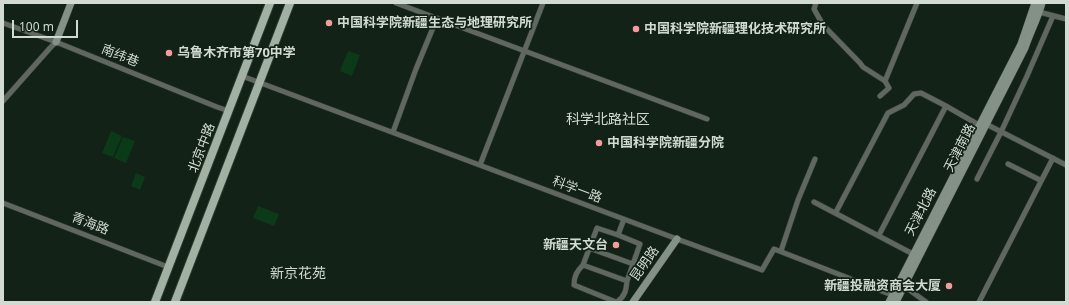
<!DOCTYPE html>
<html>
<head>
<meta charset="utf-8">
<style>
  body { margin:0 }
  #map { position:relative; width:1069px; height:305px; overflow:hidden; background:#132216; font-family:"Noto Sans",sans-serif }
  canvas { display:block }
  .frame { position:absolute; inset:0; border:4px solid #d1dbd2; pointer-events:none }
  .scale { position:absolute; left:12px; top:20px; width:66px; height:18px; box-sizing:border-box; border:2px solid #d1dbd2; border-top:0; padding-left:5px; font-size:12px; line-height:14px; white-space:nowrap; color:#d1dbd2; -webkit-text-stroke:3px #132216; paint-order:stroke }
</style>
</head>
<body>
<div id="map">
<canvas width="1069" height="305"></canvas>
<div class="frame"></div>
<div class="scale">100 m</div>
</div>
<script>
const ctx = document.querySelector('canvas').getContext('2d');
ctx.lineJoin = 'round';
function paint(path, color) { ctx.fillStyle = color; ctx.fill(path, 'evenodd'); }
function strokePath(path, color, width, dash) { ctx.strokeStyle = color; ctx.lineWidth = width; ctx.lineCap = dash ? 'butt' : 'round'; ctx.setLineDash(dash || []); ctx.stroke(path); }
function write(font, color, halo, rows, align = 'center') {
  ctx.font = font + ' "Noto Sans","Noto Sans SC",sans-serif'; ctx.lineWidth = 3.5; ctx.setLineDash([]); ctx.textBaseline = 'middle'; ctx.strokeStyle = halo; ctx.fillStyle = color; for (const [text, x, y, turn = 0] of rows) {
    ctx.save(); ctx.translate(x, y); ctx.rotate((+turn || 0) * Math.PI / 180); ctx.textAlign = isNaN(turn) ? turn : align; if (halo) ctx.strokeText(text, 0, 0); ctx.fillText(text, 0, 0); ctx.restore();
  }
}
const green = new Path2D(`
  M 348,51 L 360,55 L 352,76 L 340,71 Z
  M 111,131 L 122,136 L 113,157 L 102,153 Z
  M 123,137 L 135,141 L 126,163 L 114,158 Z
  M 136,173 L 145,177 L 140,190 L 131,186 Z
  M 258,206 L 279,214 L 274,226 L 253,218 Z`);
const street = new Path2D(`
  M 396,3 L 707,119
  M 816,3 L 814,9 L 823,25 L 860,63 L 863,67 L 885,81 L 889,88 L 880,96
  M 1039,12 L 1066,19
  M 3,23 L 56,42 L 217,107 L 229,111
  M 242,76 L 677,239 L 762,270 L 774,249 L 892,295
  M 885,81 L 917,3
  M 3,101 L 50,48 L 56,42
  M 986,124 L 1066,165
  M 393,132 L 416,69 L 437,18
  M 1008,164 L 1040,180
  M 480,165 L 543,3
  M 977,179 L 1001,132 L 1027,76 L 1053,16
  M 814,202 L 913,254
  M 3,203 L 168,267
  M 836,212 L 888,113 L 904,105 L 914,94 L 921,93 L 946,106
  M 618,235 L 597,228 L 583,265 L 627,281 L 640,244 L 618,235 L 624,219
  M 879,235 L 946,106 L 979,125
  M 589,248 L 633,264
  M 781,251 L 798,200 L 815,159
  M 583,265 C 577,271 574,276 574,285 L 616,302
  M 904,286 L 926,302
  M 617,302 C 625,296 626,291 627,281
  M 979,302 L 1053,158`);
const secondary = new Path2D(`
  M 56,42 L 71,3
  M 633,302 L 677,239
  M 889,302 L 1021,44 L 1035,3
  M 896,302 L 1025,48 C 1030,33 1038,18 1042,3`);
const primary = new Path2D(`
  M 155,302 L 270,3
  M 175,302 L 290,3`);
const markers = [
  [329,23,4,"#f49b9f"],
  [636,29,4,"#f49b9f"],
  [169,53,4,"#f49b9f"],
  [599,143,4,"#f49b9f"],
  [616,245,4,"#f49b9f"],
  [949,286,4,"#f49b9f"]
];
const poiNames = [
  ["中国科学院新疆生态与地理研究所",337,23],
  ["中国科学院新疆理化技术研究所",644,29],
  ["乌鲁木齐市第70中学",177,53],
  ["中国科学院新疆分院",607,143],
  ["新疆天文台",608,245,"right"],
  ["新疆投融资商会大厦",941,286,"right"]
];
const streetNames = [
  ["南纬巷",120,56,22],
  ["北京中路",202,148,-69],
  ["天津南路",960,148,-63],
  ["科学一路",577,190,21],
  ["天津北路",921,212,-63],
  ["青海路",90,224,21],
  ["昆明路",645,264,-55]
];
const neighbourhoodNames = [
  ["科学北路社区",608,120],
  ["新京花苑",298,274]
];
paint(green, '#0b3a19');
strokePath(street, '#2e3c30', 6);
strokePath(secondary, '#2e3c30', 8);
strokePath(primary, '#2e3c30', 10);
strokePath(street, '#5f6760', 5);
strokePath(secondary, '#849186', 7);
strokePath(primary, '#a1b1a3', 8);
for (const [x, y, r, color] of markers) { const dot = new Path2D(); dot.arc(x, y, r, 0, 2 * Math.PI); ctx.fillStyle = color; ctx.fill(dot); strokePath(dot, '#132216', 1.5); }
write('bold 13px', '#d1dbd2', '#132216', poiNames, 'left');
write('13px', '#d1dbd2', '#132216', streetNames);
write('14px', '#d1dbd2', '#132216', neighbourhoodNames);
</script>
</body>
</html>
